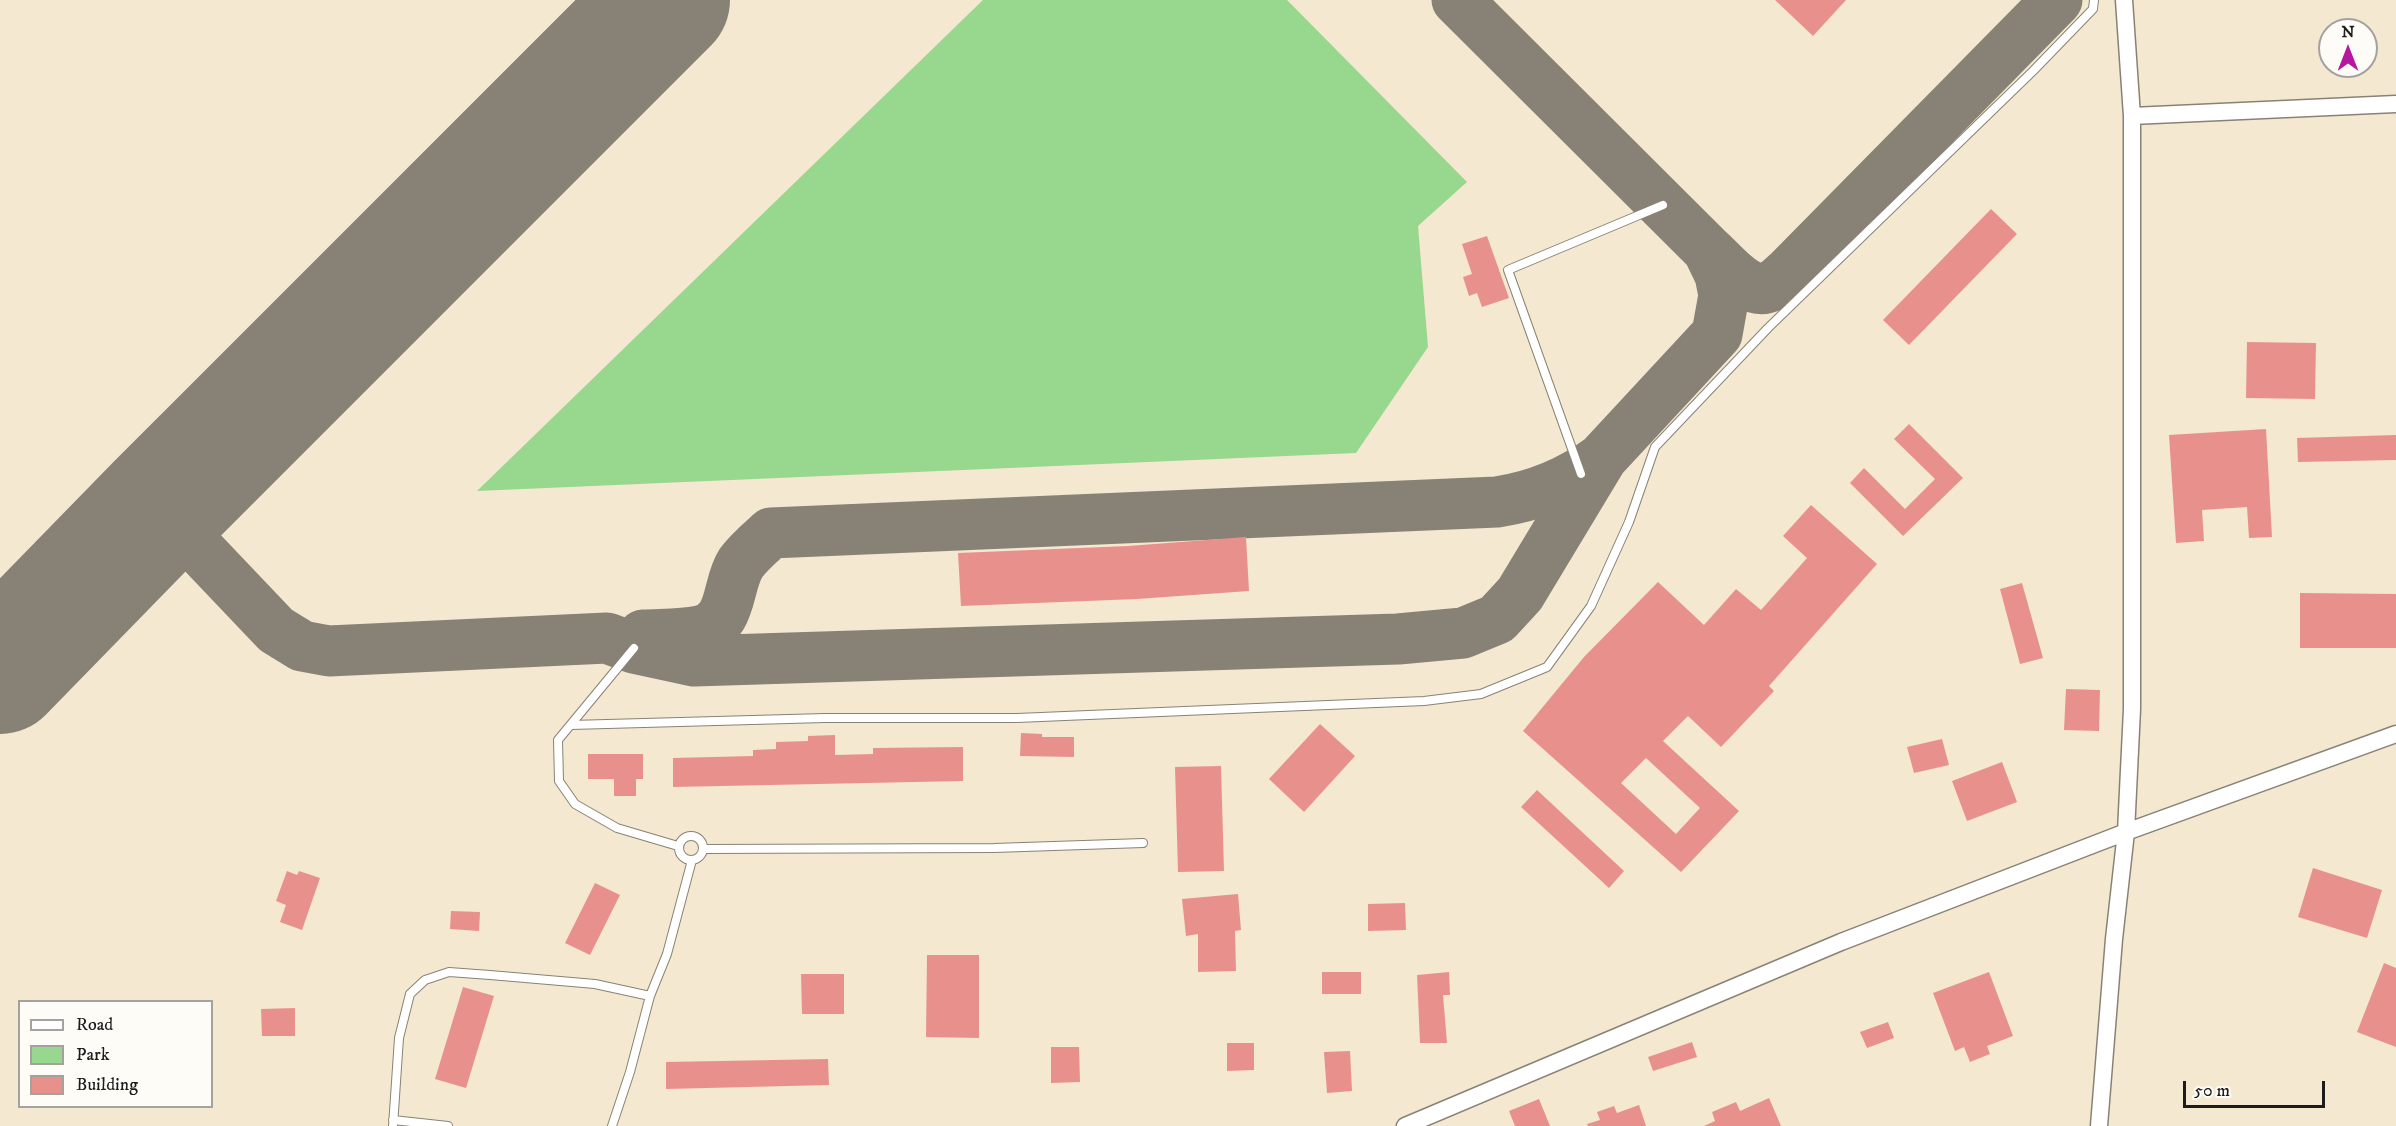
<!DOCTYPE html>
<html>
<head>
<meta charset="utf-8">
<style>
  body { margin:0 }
  #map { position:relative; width:2396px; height:1126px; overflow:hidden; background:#f4e8d0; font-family:"IM FELL DW Pica",serif }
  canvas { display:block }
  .legend { position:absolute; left:18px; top:1000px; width:195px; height:108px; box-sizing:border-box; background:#fdfcf7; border:2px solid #a3a29f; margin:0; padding:8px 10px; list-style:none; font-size:18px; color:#1c1c1c }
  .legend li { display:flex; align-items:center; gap:12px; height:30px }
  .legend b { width:30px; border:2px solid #a3a29f }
  .north { position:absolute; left:2318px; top:18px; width:60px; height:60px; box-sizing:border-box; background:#fdfcf7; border:2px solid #a3a29f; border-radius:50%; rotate:0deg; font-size:16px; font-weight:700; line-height:24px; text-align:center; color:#1c1c1c }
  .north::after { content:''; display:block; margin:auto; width:21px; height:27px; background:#b5179e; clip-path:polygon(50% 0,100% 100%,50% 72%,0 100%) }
  .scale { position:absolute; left:2183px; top:1081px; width:142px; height:27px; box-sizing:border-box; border:3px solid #1c1c1c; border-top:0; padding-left:8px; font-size:18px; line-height:21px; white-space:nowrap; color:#1c1c1c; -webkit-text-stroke:4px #fdfcf7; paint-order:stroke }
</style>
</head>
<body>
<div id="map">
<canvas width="2396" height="1126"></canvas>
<ul class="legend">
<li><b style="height:8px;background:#fff"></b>Road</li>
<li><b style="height:16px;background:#97d78e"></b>Park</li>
<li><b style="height:16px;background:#e8918c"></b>Building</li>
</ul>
<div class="north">N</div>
<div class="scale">50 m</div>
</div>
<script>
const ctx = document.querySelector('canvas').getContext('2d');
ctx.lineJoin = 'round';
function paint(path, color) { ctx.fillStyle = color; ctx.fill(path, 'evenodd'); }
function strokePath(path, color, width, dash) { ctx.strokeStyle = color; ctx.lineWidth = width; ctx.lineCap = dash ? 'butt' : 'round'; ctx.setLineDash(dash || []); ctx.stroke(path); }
const green = new Path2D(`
  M 983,0 L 1287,0 L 1467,182 L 1418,226 L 1428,347 L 1356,453 L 477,491 Z`);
const taxiway = new Path2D(`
  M 1708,250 C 1723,263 1749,298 1771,286 C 1778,283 1784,276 1790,271 L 2057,0
  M 159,507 L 276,630 L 302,646 L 329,651 L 607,638 L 634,648 L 694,661 L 1398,639 L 1463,633 L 1497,619 L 1520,594 L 1602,458 L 1717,334 L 1724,295 L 1720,275 L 1708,250 L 1457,0
  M 643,635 C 662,634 682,635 700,631 C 734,623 726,586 741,563 C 749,552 761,542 771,533 L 1497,502 C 1536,496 1570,482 1601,459`);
const runway = new Path2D(`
  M 0,670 L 159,507 L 666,0`);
const building = new Path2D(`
  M 1775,0 L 1846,0 L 1813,36 Z
  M 1991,209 L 2017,234 L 1909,345 L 1883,320 Z
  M 1487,236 L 1509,298 L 1482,307 L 1477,293 L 1469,296 L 1463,277 L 1472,274 L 1462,244 Z
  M 2247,342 L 2316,343 L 2315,399 L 2246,398 Z
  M 1909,424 L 1963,478 L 1903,536 L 1850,483 L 1864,468 L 1905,509 L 1935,479 L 1894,439 Z
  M 2266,429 L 2272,537 L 2249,538 L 2247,507 L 2202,510 L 2204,541 L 2176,543 L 2169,435 Z
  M 2396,435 L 2396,460 L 2298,462 L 2297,438 Z
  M 1811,505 L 1877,564 L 1769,686 L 1774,691 L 1721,747 L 1688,716 L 1663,741 L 1739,811 L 1681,872 L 1523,731 L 1584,657 L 1658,582 L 1704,625 L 1736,589 L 1761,610 L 1807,558 L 1783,536 ZM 1646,758 L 1700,808 L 1676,834 L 1621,783 Z
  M 1246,537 L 1249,591 L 1137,599 L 961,606 L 958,553 L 1128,546 Z
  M 2022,583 L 2043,658 L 2020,664 L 2000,589 Z
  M 2300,593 L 2396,594 L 2396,648 L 2300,648 Z
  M 2066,689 L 2100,690 L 2099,731 L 2064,730 Z
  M 1320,724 L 1355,756 L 1304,812 L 1269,779 Z
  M 1021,733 L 1042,734 L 1042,737 L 1074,737 L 1074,757 L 1020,756 Z
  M 835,735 L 835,755 L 873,754 L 873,748 L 963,747 L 963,781 L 673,787 L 673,758 L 753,756 L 753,750 L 776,749 L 776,742 L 808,741 L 808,736 Z
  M 1942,739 L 1949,765 L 1914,773 L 1907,747 Z
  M 588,754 L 643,754 L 643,779 L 636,779 L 636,796 L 614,796 L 614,779 L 588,779 Z
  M 2002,762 L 2017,802 L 1967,821 L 1952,781 Z
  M 1221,766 L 1224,871 L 1178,872 L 1175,767 Z
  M 1537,790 L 1624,871 L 1609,888 L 1521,807 Z
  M 2313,868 L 2382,890 L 2367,938 L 2298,917 Z
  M 287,871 L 297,875 L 299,871 L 320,878 L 302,930 L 280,922 L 286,905 L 276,901 Z
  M 595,883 L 620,895 L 590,955 L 565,943 Z
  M 1238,894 L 1241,930 L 1235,931 L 1236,971 L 1198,972 L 1198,934 L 1186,936 L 1182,899 Z
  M 1405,903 L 1406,930 L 1368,931 L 1368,904 Z
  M 451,911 L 480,912 L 479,931 L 450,929 Z
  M 927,955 L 979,955 L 979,1038 L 926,1037 Z
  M 2384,963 L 2396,968 L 2396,1047 L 2357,1032 Z
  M 1322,972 L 1361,972 L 1361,994 L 1322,994 Z
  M 1449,972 L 1450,995 L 1443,995 L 1447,1043 L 1420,1043 L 1417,975 Z
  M 1989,972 L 2013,1036 L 1987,1046 L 1990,1054 L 1970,1062 L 1964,1047 L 1955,1051 L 1933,993 Z
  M 801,974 L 844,974 L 844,1014 L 802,1014 Z
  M 463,987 L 494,996 L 466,1088 L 435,1079 Z
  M 295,1008 L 295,1036 L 262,1036 L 261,1009 Z
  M 1888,1022 L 1894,1038 L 1867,1048 L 1860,1032 Z
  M 1692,1042 L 1697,1057 L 1653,1071 L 1648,1057 Z
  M 1227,1043 L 1254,1043 L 1254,1070 L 1227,1071 Z
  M 1051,1047 L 1079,1047 L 1080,1082 L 1051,1083 Z
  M 1350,1051 L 1352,1091 L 1327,1093 L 1324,1052 Z
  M 828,1059 L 829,1085 L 666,1089 L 666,1062 Z
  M 1769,1098 L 1781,1126 L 1704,1126 L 1715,1121 L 1712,1112 L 1736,1102 L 1740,1111 Z
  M 1539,1099 L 1550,1126 L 1515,1126 L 1509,1111 Z
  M 1639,1105 L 1646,1126 L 1588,1126 L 1587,1124 L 1600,1120 L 1597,1112 L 1614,1106 L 1617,1113 Z`);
const lane = new Path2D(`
  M 1581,474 L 1508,270 L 1663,205
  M 634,648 L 558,740 L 559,781 L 575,804 L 617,828 L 678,846
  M 571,725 L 825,718 L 1017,718 L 1424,701 L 1481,694 L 1547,667 L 1591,606 L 1629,522 L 1655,447 L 1768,328 L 2033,71 L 2093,9 L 2094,0
  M679 848a12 12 0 1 1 24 0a12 12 0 1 1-24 0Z
  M 703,849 L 994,848 L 1143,843
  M 393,1120 L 448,1126
  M 393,1126 L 399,1038 L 410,994 L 425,980 L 449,972 L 490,975 L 595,984 L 650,996
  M 612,1126 L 630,1072 L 650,996 L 667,954 L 692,860`);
const street = new Path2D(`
  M 2132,116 L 2396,104
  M 1405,1126 L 1841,942 L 2126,832 L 2396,734
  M 2099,1126 L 2114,939 L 2126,832 L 2132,709 L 2132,116 L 2124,0`);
paint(green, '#97d78e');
strokePath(taxiway, '#888276', 51);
strokePath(runway, '#888276', 128);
paint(building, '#e8918c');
strokePath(lane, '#888276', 10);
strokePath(street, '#888276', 19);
strokePath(lane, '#fff', 8);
strokePath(street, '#fff', 16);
</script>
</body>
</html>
